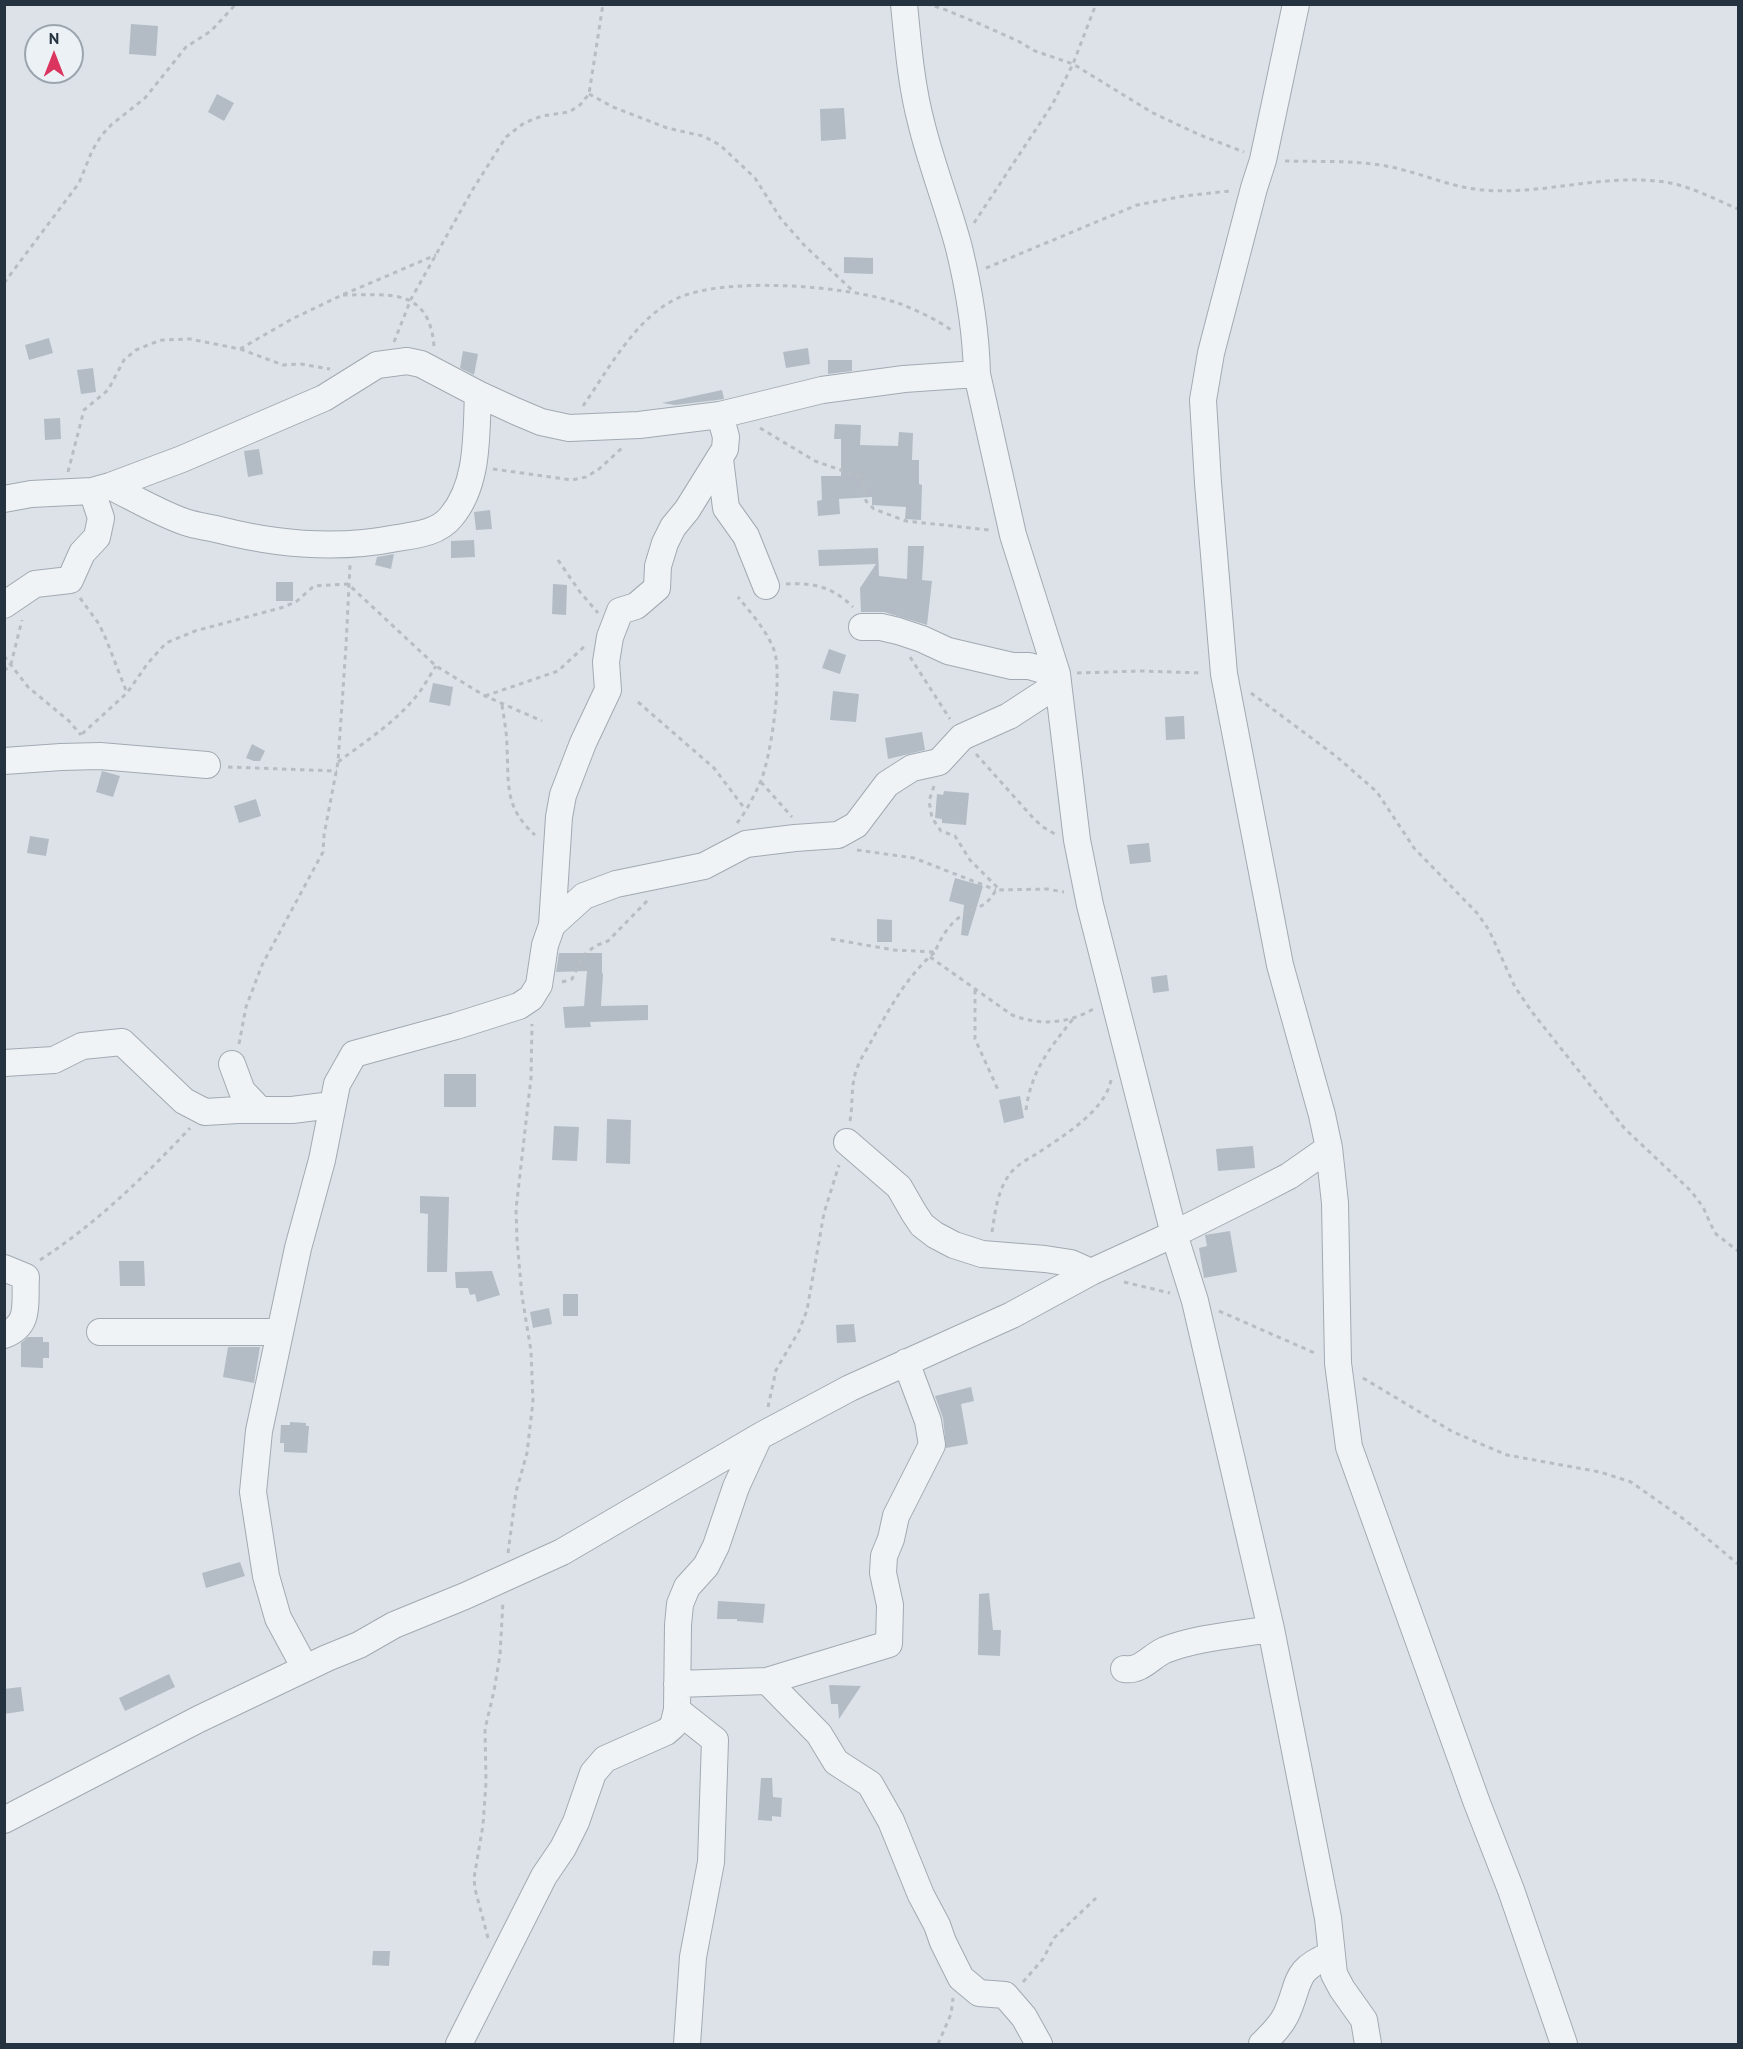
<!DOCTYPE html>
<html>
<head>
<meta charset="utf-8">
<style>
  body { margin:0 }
  #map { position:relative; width:1743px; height:2049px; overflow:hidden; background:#dce2e8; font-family:"PT Sans",sans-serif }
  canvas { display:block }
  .frame { position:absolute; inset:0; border:6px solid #253240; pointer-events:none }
  .north { position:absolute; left:24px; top:24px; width:60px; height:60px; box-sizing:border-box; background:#ecf1f6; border:2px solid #9ca5ad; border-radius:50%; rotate:0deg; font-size:16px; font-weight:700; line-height:24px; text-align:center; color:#253240 }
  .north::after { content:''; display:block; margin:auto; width:21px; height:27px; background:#db345f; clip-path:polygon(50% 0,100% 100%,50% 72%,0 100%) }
</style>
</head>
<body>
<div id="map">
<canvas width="1743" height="2049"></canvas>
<div class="frame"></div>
<div class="north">N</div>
</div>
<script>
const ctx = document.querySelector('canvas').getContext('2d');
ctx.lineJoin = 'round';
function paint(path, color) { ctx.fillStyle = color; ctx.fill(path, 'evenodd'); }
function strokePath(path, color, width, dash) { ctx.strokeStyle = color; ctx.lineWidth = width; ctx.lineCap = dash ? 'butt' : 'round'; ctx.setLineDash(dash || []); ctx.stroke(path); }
const building = new Path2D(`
  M 131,24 L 158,26 L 156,56 L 129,54 Z
  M 217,94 L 234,103 L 224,121 L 208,112 Z
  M 844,108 L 846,139 L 821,141 L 820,109 Z
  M 844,257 L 873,258 L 873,274 L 844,273 Z
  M 49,338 L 53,353 L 29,360 L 25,345 Z
  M 808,348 L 810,364 L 786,368 L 783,352 Z
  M 463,351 L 478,354 L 474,375 L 460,368 Z
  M 828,360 L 852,360 L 852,371 L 828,374 Z
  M 93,368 L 96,392 L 81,394 L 77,370 Z
  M 722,390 L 724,399 L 717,400 L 675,405 L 662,403 Z
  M 60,418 L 61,439 L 45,440 L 44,419 Z
  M 835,424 L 861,425 L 860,445 L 898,446 L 899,432 L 913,433 L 912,460 L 919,460 L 919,484 L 922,485 L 921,520 L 905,519 L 906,507 L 872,505 L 872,497 L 839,499 L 840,514 L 818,516 L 817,501 L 822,500 L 821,476 L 841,476 L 841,439 L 834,439 Z
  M 259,449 L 263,474 L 248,477 L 244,451 Z
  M 490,510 L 492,529 L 476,530 L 474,512 Z
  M 474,540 L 475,557 L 451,558 L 451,541 Z
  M 908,546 L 924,546 L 922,580 L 932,581 L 927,625 L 884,612 L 861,612 L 860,588 L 876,564 L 819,566 L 818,550 L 878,548 L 879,576 L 907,579 Z
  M 394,554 L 391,569 L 375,565 L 377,557 Z
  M 276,582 L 293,582 L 293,601 L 276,601 Z
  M 553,584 L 567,585 L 566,615 L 552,614 Z
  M 829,649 L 846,655 L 840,674 L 822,668 Z
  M 433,683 L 453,687 L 450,706 L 429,702 Z
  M 833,691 L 859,694 L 856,722 L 830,720 Z
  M 1184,716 L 1185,739 L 1166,740 L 1165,717 Z
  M 922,732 L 925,750 L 888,759 L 885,738 Z
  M 252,744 L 265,751 L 260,761 L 254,761 L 246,758 Z
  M 102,771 L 120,776 L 113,797 L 96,792 Z
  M 944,791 L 969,793 L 966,825 L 942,823 L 942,819 L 935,818 L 937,794 L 943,795 Z
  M 256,799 L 261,816 L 239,823 L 234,806 Z
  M 30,836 L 49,839 L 46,856 L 27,853 Z
  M 1149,843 L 1151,862 L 1130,864 L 1127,845 Z
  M 955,878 L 983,886 L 968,936 L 961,935 L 964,905 L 949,901 Z
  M 877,919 L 892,920 L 892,942 L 877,942 Z
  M 559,953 L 602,953 L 602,973 L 603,974 L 601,1006 L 648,1005 L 648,1020 L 590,1022 L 591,1027 L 565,1028 L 563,1007 L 584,1006 L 587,971 L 556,972 Z
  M 1167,975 L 1169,991 L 1153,993 L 1151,977 Z
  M 444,1074 L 476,1074 L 476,1107 L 444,1107 Z
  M 1020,1096 L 1024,1118 L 1004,1123 L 999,1100 Z
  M 607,1119 L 631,1120 L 630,1164 L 606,1163 Z
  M 554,1126 L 579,1127 L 577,1161 L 552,1160 Z
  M 1253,1146 L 1255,1168 L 1218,1171 L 1216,1149 Z
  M 420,1196 L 449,1197 L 447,1272 L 427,1272 L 428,1214 L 420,1213 Z
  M 1230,1231 L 1237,1272 L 1204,1278 L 1199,1248 L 1207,1246 L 1205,1235 Z
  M 119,1261 L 144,1261 L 145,1286 L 120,1286 Z
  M 492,1271 L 500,1295 L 477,1302 L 475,1294 L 470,1295 L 468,1288 L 456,1288 L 455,1272 Z
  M 563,1294 L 578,1294 L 578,1316 L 563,1316 Z
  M 549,1308 L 552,1324 L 533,1328 L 530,1312 Z
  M 854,1324 L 856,1342 L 837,1343 L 836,1325 Z
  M 28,1337 L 43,1337 L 43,1342 L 49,1342 L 49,1358 L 43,1358 L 43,1368 L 21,1367 L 21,1343 Z
  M 228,1347 L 260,1347 L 254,1383 L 223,1377 Z
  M 971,1387 L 974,1401 L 961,1404 L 968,1444 L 946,1448 L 943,1418 L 935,1396 Z
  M 290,1422 L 306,1423 L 306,1426 L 309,1426 L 307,1453 L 284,1452 L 284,1443 L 280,1443 L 281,1425 L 290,1425 Z
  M 240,1562 L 245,1576 L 206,1588 L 202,1573 Z
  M 989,1593 L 993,1630 L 1001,1630 L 1000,1656 L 978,1655 L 979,1594 Z
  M 718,1601 L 765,1604 L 763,1623 L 737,1621 L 737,1619 L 717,1619 Z
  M 169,1674 L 175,1687 L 125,1711 L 119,1698 Z
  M 829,1685 L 861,1686 L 839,1719 L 838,1704 L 831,1704 Z
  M 21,1687 L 24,1711 L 4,1714 L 4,1689 Z
  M 761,1778 L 772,1778 L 773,1797 L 782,1798 L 781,1817 L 772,1816 L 772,1821 L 758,1820 Z
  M 373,1951 L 390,1951 L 389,1966 L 372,1965 Z`);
const path = new Path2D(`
  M 926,4 L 941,8 L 980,24 L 1018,41 L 1035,51 L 1073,64 L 1153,113 L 1200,135 L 1244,152
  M 589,94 L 613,107 L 667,128 L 703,136 L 720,145 L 755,178 L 781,219 L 805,246 L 853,291
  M 1285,161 C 1318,162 1353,160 1386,166 C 1419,172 1449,187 1483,190 C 1541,195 1599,175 1656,181 C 1685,183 1712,198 1738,209
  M 974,223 L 1052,105 L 1073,64 L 1096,4
  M 986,268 L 1137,205 L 1184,196 L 1230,191
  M 4,283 L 79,183 L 92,151 L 101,136 L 111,125 L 145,98 L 186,47 L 211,31 L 236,4
  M 343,295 C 389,295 429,287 434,346
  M 394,342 L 411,299 L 473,189 L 506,137 L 524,123 L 542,116 L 569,112 L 580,105 L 589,94 L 603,4
  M 240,349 L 292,319 L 342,295 L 436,255
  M 583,406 C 608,370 636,317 678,298 C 727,276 848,286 898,303 C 916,310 936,319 951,330
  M 760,428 L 815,461 L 858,476 L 863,481 L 866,501 L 874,509 L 906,521 L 989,530
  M 493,469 L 572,480 L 586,477 L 599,469 L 622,448
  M 68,472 L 84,410 L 108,390 L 124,360 L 136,350 L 150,344 L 162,340 L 190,339 L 240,349 L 283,365 L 301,364 L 330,369
  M 558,560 L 580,592 L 598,613
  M 786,584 C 814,582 834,588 853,607
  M 80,598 L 99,624 L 106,639 L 127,693
  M 4,656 L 28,687 L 69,721 L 81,735
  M 910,657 L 950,719
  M 4,671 L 11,664 L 22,620
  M 1077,673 L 1141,671 L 1203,673
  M 1251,693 L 1337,757 L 1377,792 L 1414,848 L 1477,913 L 1489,930 L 1515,987 L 1532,1012 L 1625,1129 L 1691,1191 L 1703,1207 L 1711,1225 L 1716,1234 L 1738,1251
  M 485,696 L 558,671 L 587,644
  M 638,702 L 714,768 L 745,809
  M 502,705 C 504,719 507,733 507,748 C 509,785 504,807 535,835
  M 82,734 L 127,693 L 148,663 L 166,643 L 195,631 L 284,607 L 297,601 L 314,586 L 348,584 L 436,666 L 485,696 L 542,721
  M 976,754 L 1034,819 L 1043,827 L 1055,834
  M 338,762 C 366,741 396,722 418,694 C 425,685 430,675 436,666
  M 228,767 L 337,771
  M 761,782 L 792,817
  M 934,786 L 929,801 L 932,818 L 941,831 L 955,836 L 970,860 L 1000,890
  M 737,823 C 746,812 754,796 760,783 C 771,758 783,675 774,650 C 767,631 751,613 738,597
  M 857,850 L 914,858 L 996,890
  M 831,939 L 894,950 L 935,952 C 940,939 950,922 963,915 C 980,904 984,910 996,890 L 1047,889 L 1064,892
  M 930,957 L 1012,1015 C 1041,1026 1068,1024 1095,1008
  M 562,982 L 572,979 L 583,956 L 595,946 L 608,941 L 648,900
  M 975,990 L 975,1039 L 999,1092
  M 239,1044 L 246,1007 L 262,965 L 323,852 L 324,835 L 338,762 L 346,646 L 350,565
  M 1026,1110 C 1031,1071 1049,1049 1073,1019
  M 850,1121 C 854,1097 849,1083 861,1059 C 883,1022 901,981 935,952
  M 992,1232 C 995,1213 997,1192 1009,1175 C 1016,1165 1028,1159 1038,1153 C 1063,1136 1105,1111 1111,1080
  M 40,1260 C 96,1224 145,1176 190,1128
  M 1124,1282 L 1170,1293
  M 1219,1311 L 1317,1354
  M 1363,1378 L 1453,1432 L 1507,1455 L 1600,1472 L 1631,1482 L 1685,1520 L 1738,1564
  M 768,1407 L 776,1370 L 799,1331 L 807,1310 L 824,1213 L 839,1165
  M 508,1553 L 516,1492 L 527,1453 L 533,1401 L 531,1351 L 522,1296 L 517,1240 L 516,1209 L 531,1078 L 532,1024
  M 488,1938 L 475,1889 L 474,1878 L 483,1825 L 486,1782 L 485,1729 L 494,1691 L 500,1655 L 503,1601
  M 1023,1982 L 1043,1959 L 1054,1938 L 1096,1898
  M 938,2044 L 951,2014 L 953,1998`);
const minor = new Path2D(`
  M 904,4 C 908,44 911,84 921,122 C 931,164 948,206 959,248 C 969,289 976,332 977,374 L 1013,535 L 1057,674 L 1077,840 L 1090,905 L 1174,1234 L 1195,1301 L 1271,1629 L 1328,1918 L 1334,1974 L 1342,1989 L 1364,2020 L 1368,2044
  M 1296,4 L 1263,160 L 1254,188 L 1211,353 L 1203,400 L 1208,483 L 1224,674 L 1280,965 L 1322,1115 L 1329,1148 L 1335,1203 L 1338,1363 L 1349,1447 L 1477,1803 L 1511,1890 L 1564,2044
  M 720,459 L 726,508 L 746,536 L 766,586
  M 110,486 C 134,498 159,513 185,522 C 196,526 209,527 220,530 C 279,545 337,550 397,538 C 416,535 438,533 451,517 C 479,484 476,435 478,394
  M 4,499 L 31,494 L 92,491 L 110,486 L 182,459 L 324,398 L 377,365 L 407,361 L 421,364 L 478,394 L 515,411 L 541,422 L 569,428 L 639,425 L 720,415 L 822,390 L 904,379 L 977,374
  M 4,605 L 35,584 L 70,580 L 82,553 L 97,537 L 101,518 L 92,491
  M 862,627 L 881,627 L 898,631 L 922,639 L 948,651 L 1012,666 L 1029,666 L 1057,674
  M 4,761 L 61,757 L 100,756 L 207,765
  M 552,925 L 584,896 L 616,884 L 704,866 L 746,844 L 795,838 L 838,835 L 856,825 L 887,784 L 912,768 L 939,762 L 962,737 L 1009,716 L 1058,684
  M 4,1063 L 54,1060 L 82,1046 L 122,1042 L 184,1101 L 205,1112 L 238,1110 L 292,1110 L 332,1105
  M 232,1064 L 242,1091 L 260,1110
  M 847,1142 L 899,1187 L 914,1213 L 922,1225 L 935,1235 L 954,1245 L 982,1254 L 1045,1259 L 1071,1263 L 1091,1272
  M 4,1268 L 26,1277 C 24,1301 32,1325 4,1335
  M 100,1332 L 280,1332
  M 305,1668 L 278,1618 L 266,1576 L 253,1492 L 259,1431 L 298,1248 L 322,1160 L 337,1084 L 354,1054 L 456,1026 L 519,1006 L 531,998 L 539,985 L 545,945 L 552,925 L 559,817 L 563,795 L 583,743 L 608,690 L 606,662 L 610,637 L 620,611 L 636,606 L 657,588 L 658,566 L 665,543 L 673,527 L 687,510 L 725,449 L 726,437 L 720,415
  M 1124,1669 C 1141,1672 1151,1656 1165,1650 C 1198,1637 1236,1635 1271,1629
  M 767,1681 L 889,1644 L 890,1605 L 883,1573 L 884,1556 L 891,1539 L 896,1516 L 932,1445 L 928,1421 L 906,1362
  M 677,1684 L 767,1681 L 819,1734 L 836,1762 L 870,1784 L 891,1821 L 921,1895 L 937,1925 L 943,1942 L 961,1978 L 979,1993 L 1005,1995 L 1024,2017 L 1039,2044
  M 677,1710 L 715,1740 L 711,1862 L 693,1957 L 687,2044
  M 4,1820 L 199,1719 L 327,1658 L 359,1645 L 394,1625 L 465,1596 L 562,1552 L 762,1435 L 850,1388 L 1012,1315 L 1091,1272 L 1174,1234 L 1256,1193 L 1289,1176 L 1329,1148
  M 459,2044 L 544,1876 L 563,1848 L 576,1822 L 593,1773 L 605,1759 L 666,1732 L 673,1726 L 677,1710 L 678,1625 L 680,1604 L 687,1587 L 706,1566 L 716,1546 L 736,1487 L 758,1439
  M 1262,2044 C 1271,2035 1280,2027 1286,2015 C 1301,1983 1292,1970 1331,1955`);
paint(building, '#b3bcc5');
strokePath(minor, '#a1aab2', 28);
strokePath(path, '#b7bdc3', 3, [4.5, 4.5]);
strokePath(minor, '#f0f3f6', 26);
</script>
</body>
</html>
